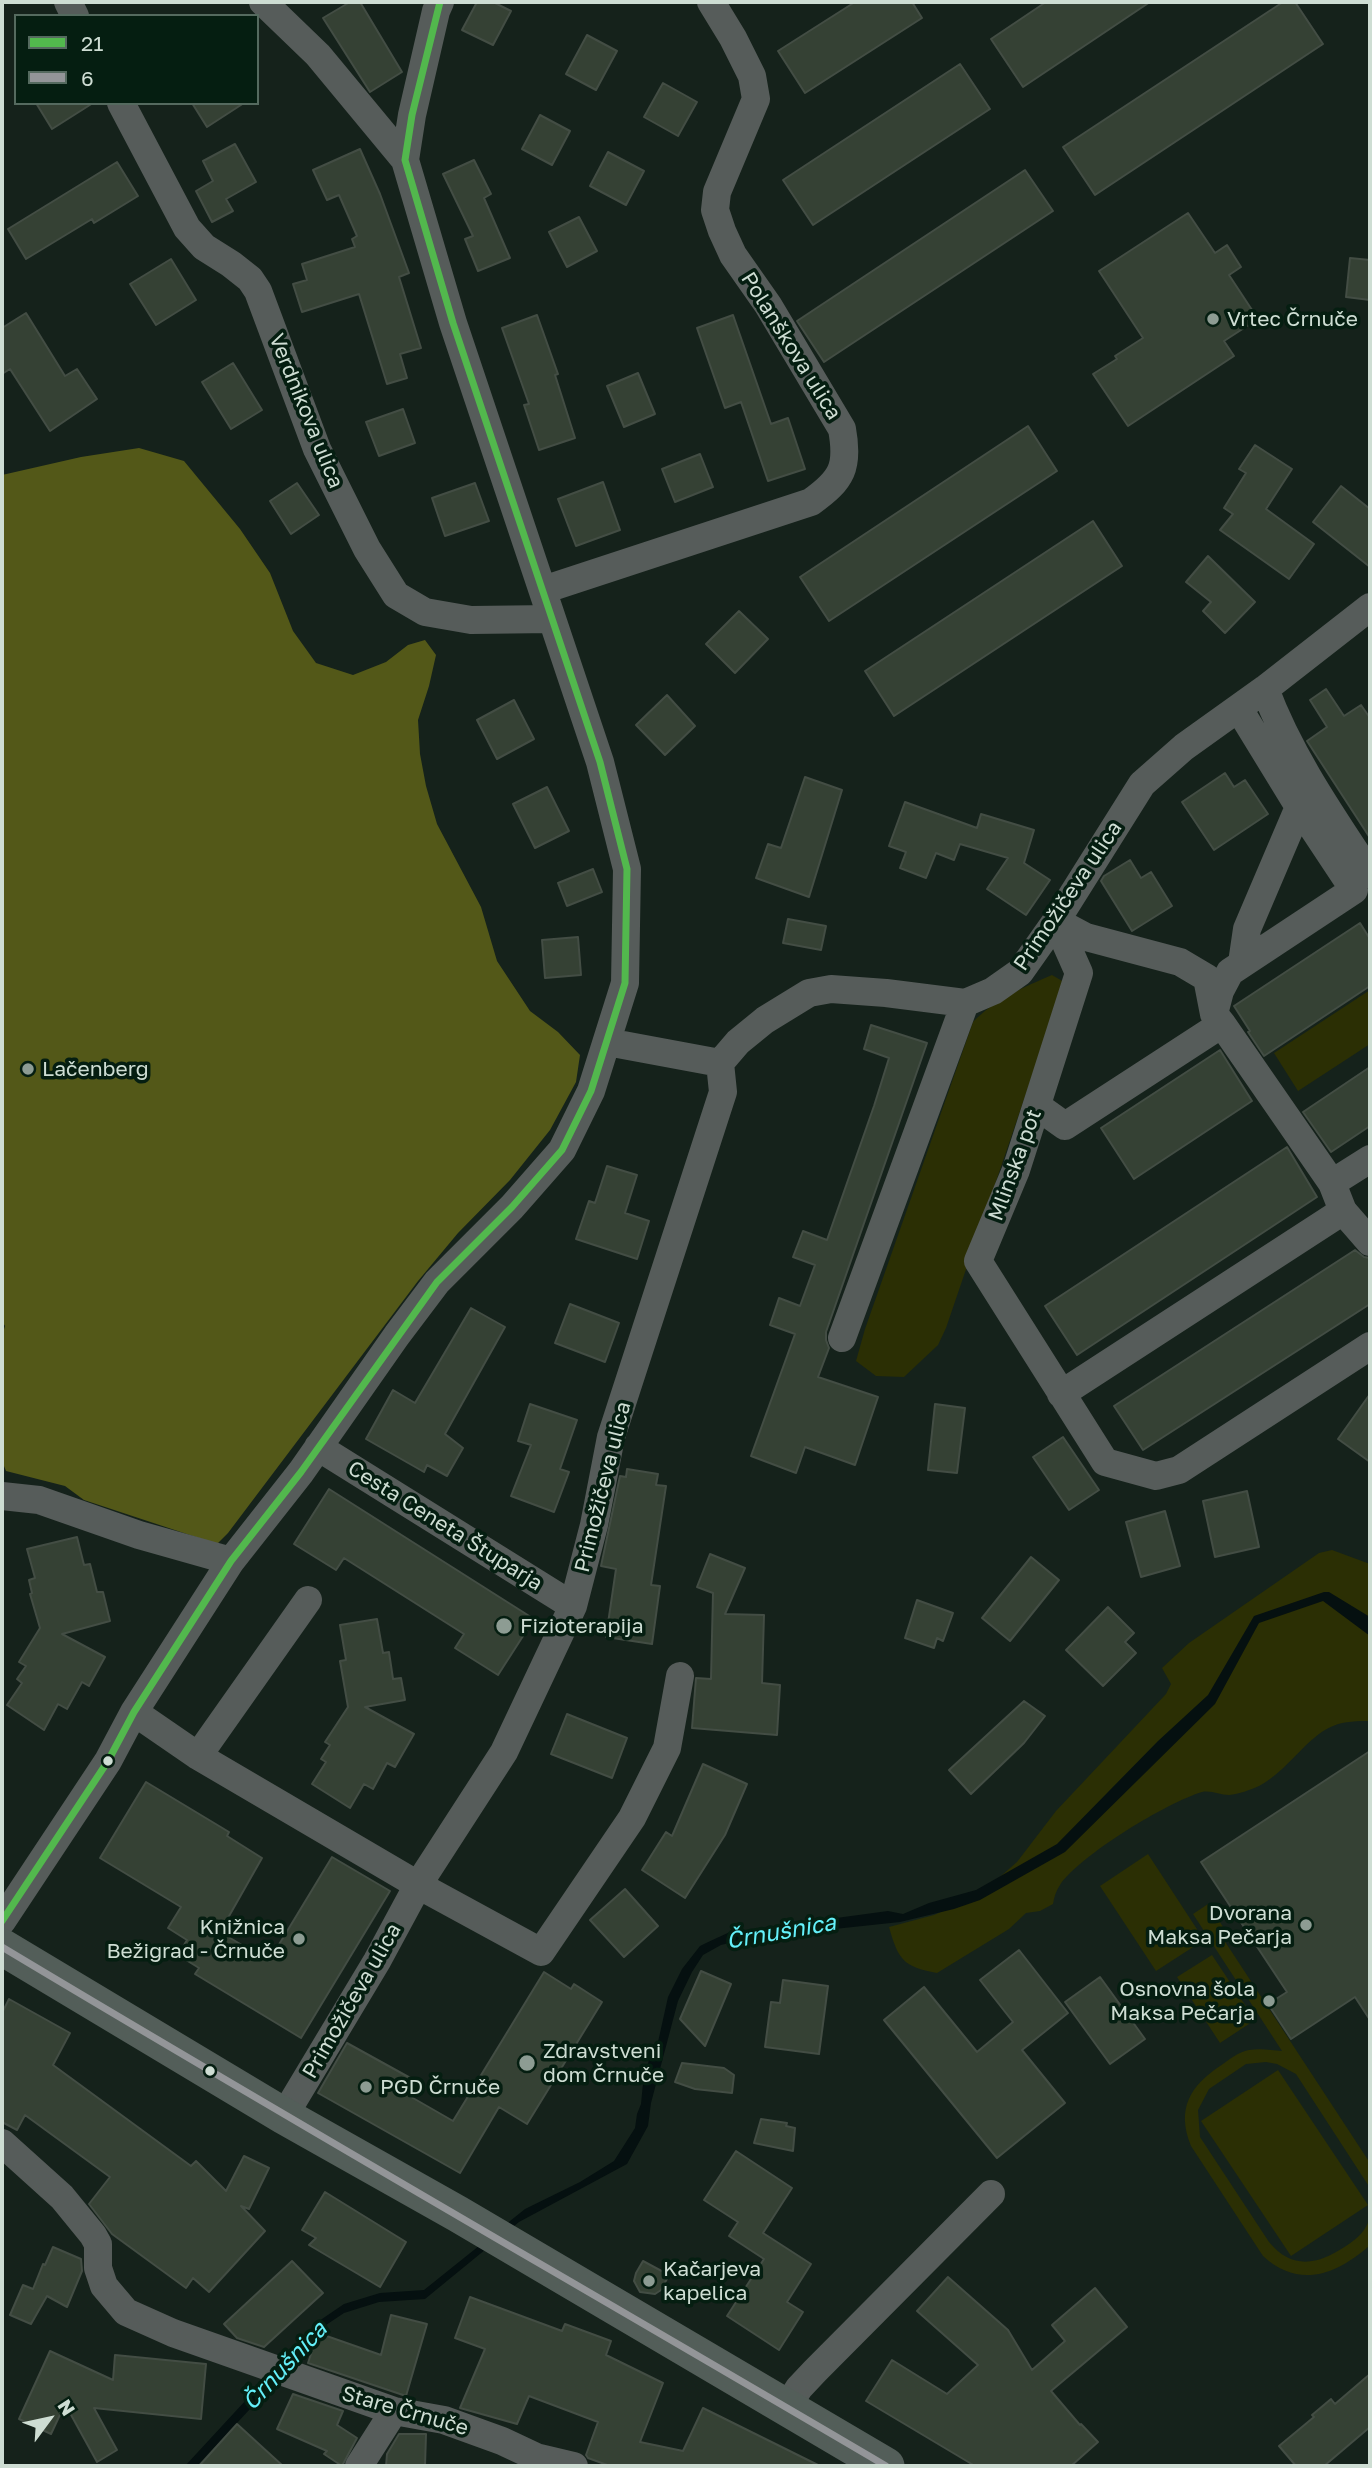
<!DOCTYPE html>
<html>
<head>
<meta charset="utf-8">
<style>
  body { margin:0 }
  #map { position:relative; width:1372px; height:2468px; overflow:hidden; background:#15221b; font-family:"Golos Text",sans-serif }
  canvas { display:block }
  .frame { position:absolute; inset:0; border:4px solid #ceddd3; pointer-events:none }
  .legend { position:absolute; left:14px; top:14px; width:245px; height:91px; box-sizing:border-box; background:#051e11; border:2px solid #556a5f; margin:0; padding:9px 12px; list-style:none; font-size:21px; color:#ceddd3 }
  .legend li { display:flex; align-items:center; gap:14px; height:35px }
  .legend b { width:35px; border:2px solid #556a5f }
  .north { position:absolute; left:14px; top:2384px; width:70px; height:70px; -webkit-text-stroke:5px #051e11; paint-order:stroke; rotate:57deg; font-size:19px; font-weight:700; line-height:28px; text-align:center; color:#ceddd3 }
  .north::after { content:''; display:block; margin:auto; width:24px; height:32px; background:#ceddd3; clip-path:polygon(50% 0,100% 100%,50% 72%,0 100%) }
</style>
</head>
<body>
<div id="map">
<canvas width="1372" height="2468"></canvas>
<div class="frame"></div>
<ul class="legend">
<li><b style="height:9px;background:#52b84d"></b>21</li>
<li><b style="height:9px;background:#939598"></b>6</li>
</ul>
<div class="north">N</div>
</div>
<script>
const ctx = document.querySelector('canvas').getContext('2d');
ctx.lineJoin = 'round';
function paint(path, color) { ctx.fillStyle = color; ctx.fill(path, 'evenodd'); }
function strokePath(path, color, width, dash) { ctx.strokeStyle = color; ctx.lineWidth = width; ctx.lineCap = dash ? 'butt' : 'round'; ctx.setLineDash(dash || []); ctx.stroke(path); }
function write(font, color, halo, rows, align = 'center') {
  ctx.font = font + ' "Golos Text",sans-serif'; ctx.lineWidth = 7; ctx.setLineDash([]); ctx.textBaseline = 'middle'; ctx.strokeStyle = halo; ctx.fillStyle = color; for (const [text, x, y, turn = 0] of rows) {
    ctx.save(); ctx.translate(x, y); ctx.rotate((+turn || 0) * Math.PI / 180); ctx.textAlign = isNaN(turn) ? turn : align; if (halo) ctx.strokeText(text, 0, 0); ctx.fillText(text, 0, 0); ctx.restore();
  }
}
const green = new Path2D(`
  M 1052,975 L 1064,982 L 946,1328 L 938,1345 L 904,1377 L 876,1376 L 856,1361 L 865,1329 L 973,1022 C 994,1000 1024,987 1052,975 Z
  M 1370,990 L 1370,1044 L 1298,1091 L 1274,1053 Z
  M 1332,1550 L 1370,1564 L 1370,1721 C 1358,1721 1345,1721 1333,1726 C 1306,1737 1288,1771 1259,1786 C 1250,1790 1239,1794 1229,1795 C 1220,1795 1211,1790 1202,1792 C 1168,1802 1080,1855 1060,1885 C 1056,1891 1054,1897 1053,1904 L 1040,1911 L 1026,1913 L 1009,1929 L 937,1973 C 903,1967 898,1959 889,1927 L 934,1915 L 978,1896 L 1017,1862 L 1056,1811 L 1166,1694 L 1171,1684 L 1162,1668 L 1189,1643 L 1319,1553 Z
  M 1148,1854 L 1204,1940 L 1156,1971 L 1100,1886 Z
  M 1208,1904 L 1227,1933 L 1222,1937 L 1370,2163 L 1370,2188 L 1296,2074 L 1277,2064 L 1266,2062 L 1246,2064 L 1209,2089 L 1198,2110 L 1200,2137 L 1269,2242 C 1293,2271 1319,2264 1346,2246 C 1358,2238 1366,2231 1370,2217 L 1369,2246 C 1336,2275 1299,2289 1263,2256 L 1191,2146 C 1176,2109 1190,2086 1220,2066 C 1229,2060 1238,2052 1249,2050 C 1260,2048 1272,2050 1282,2051 L 1193,1914 Z
  M 1212,1955 L 1255,2020 L 1220,2043 L 1177,1977 Z
  M 1278,2070 L 1368,2205 L 1291,2256 L 1201,2121 Z`);
const forest = new Path2D(`
  M 139,448 L 184,461 L 240,529 L 270,573 L 293,631 L 316,663 L 353,675 L 386,662 L 408,645 L 425,640 L 436,655 L 429,686 L 418,720 L 420,754 L 426,786 L 437,824 L 481,907 L 497,961 L 530,1011 L 558,1032 L 580,1055 L 576,1082 L 550,1130 L 510,1180 L 458,1233 L 418,1281 L 228,1533 L 217,1544 L 84,1500 L 65,1486 L 6,1471 L 2,1461 L 2,1336 L 5,1326 L 2,1321 L 2,475 L 81,457 Z`);
const water = new Path2D(`
  M 1324,1592 L 1329,1592 L 1370,1617 L 1370,1636 L 1323,1601 L 1259,1623 L 1215,1704 L 1065,1852 L 980,1900 L 954,1909 L 900,1922 L 750,1938 L 721,1945 L 703,1955 L 692,1972 L 678,2001 L 651,2103 L 648,2126 L 627,2164 L 519,2222 L 425,2299 L 379,2302 L 344,2313 L 320,2329 L 302,2353 L 197,2466 L 185,2466 L 319,2321 L 344,2304 L 380,2293 L 424,2290 L 525,2209 L 580,2182 L 614,2161 L 635,2128 L 637,2114 L 641,2104 L 643,2083 L 652,2048 L 658,2042 L 668,1997 L 682,1969 L 700,1946 L 706,1943 L 732,1931 L 749,1932 L 755,1929 L 888,1911 L 903,1914 L 929,1903 L 976,1890 L 1057,1844 L 1158,1741 L 1208,1695 L 1254,1616 Z`);
const building = new Path2D(`
  M 350,2 L 360,2 L 402,72 L 370,92 L 323,18 Z
  M 477,2 L 493,2 L 511,11 L 493,45 L 462,30 Z
  M 855,2 L 912,2 L 922,18 L 805,93 L 778,51 Z
  M 1046,2 L 1150,2 L 1023,87 L 991,39 Z
  M 1283,2 L 1295,2 L 1323,44 L 1095,195 L 1063,147 Z
  M 587,35 L 617,51 L 596,90 L 566,74 Z
  M 960,64 L 990,109 L 813,225 L 783,180 Z
  M 663,83 L 697,102 L 678,136 L 644,117 Z
  M 36,103 L 93,103 L 52,129 Z
  M 192,103 L 244,103 L 207,127 Z
  M 540,115 L 570,131 L 552,165 L 522,149 Z
  M 235,144 L 256,182 L 226,199 L 233,211 L 212,222 L 196,191 L 213,181 L 203,161 Z
  M 360,149 L 380,194 L 409,273 L 399,277 L 421,348 L 400,354 L 407,378 L 387,384 L 359,294 L 302,312 L 293,284 L 307,280 L 302,264 L 355,247 L 352,239 L 357,236 L 339,195 L 327,200 L 313,170 Z
  M 608,152 L 644,171 L 626,205 L 590,186 Z
  M 474,160 L 491,194 L 484,198 L 510,258 L 478,271 L 465,239 L 473,236 L 443,174 Z
  M 117,162 L 138,196 L 94,223 L 92,219 L 26,259 L 8,229 Z
  M 1025,170 L 1053,211 L 824,362 L 797,321 Z
  M 1188,213 L 1215,253 L 1227,245 L 1241,267 L 1229,275 L 1258,319 L 1224,341 L 1234,356 L 1128,426 L 1093,374 L 1117,359 L 1115,356 L 1143,338 L 1099,271 Z
  M 579,217 L 597,251 L 567,267 L 549,232 Z
  M 1350,258 L 1370,260 L 1370,300 L 1346,297 Z
  M 171,259 L 196,300 L 156,325 L 130,284 Z
  M 26,313 L 65,376 L 77,369 L 97,399 L 50,431 L 10,369 L 2,374 L 2,328 Z
  M 537,315 L 558,374 L 555,375 L 575,438 L 539,450 L 524,405 L 529,404 L 502,328 Z
  M 733,315 L 771,424 L 788,418 L 805,469 L 768,481 L 741,402 L 725,408 L 697,328 Z
  M 233,363 L 262,410 L 231,429 L 202,382 Z
  M 638,373 L 655,414 L 624,427 L 607,386 Z
  M 403,409 L 415,443 L 379,456 L 366,422 Z
  M 1028,426 L 1057,471 L 829,621 L 800,577 Z
  M 1255,445 L 1292,469 L 1266,509 L 1314,544 L 1289,579 L 1220,530 L 1233,514 L 1224,508 L 1246,473 L 1239,469 Z
  M 700,454 L 713,487 L 675,502 L 662,469 Z
  M 603,482 L 620,530 L 576,546 L 558,499 Z
  M 297,483 L 319,515 L 291,534 L 270,501 Z
  M 475,483 L 489,521 L 445,536 L 432,498 Z
  M 1341,486 L 1370,509 L 1370,567 L 1313,522 Z
  M 1093,521 L 1122,566 L 894,716 L 865,671 Z
  M 1208,556 L 1255,602 L 1225,633 L 1203,611 L 1211,602 L 1186,582 Z
  M 739,611 L 768,639 L 735,673 L 706,644 Z
  M 1326,689 L 1344,716 L 1361,705 L 1370,718 L 1370,838 L 1307,741 L 1327,727 L 1310,700 Z
  M 667,695 L 695,726 L 665,755 L 636,725 Z
  M 514,700 L 534,739 L 497,759 L 477,720 Z
  M 1225,773 L 1234,787 L 1245,780 L 1268,814 L 1214,850 L 1182,802 Z
  M 805,777 L 842,790 L 809,897 L 756,878 L 768,844 L 781,848 Z
  M 547,787 L 569,831 L 535,848 L 513,804 Z
  M 905,802 L 977,828 L 981,814 L 1034,830 L 1024,863 L 1050,880 L 1026,915 L 987,889 L 1008,858 L 960,844 L 954,860 L 936,853 L 926,878 L 900,868 L 906,852 L 889,846 Z
  M 1130,860 L 1141,878 L 1151,872 L 1172,906 L 1132,931 L 1101,881 L 1104,876 Z
  M 593,869 L 602,892 L 567,906 L 558,883 Z
  M 788,919 L 826,926 L 821,950 L 783,943 Z
  M 1360,923 L 1370,939 L 1370,986 L 1264,1056 L 1248,1032 L 1250,1031 L 1234,1006 Z
  M 578,937 L 581,975 L 545,978 L 542,940 Z
  M 871,1025 L 927,1043 L 826,1332 L 826,1340 L 829,1348 L 818,1377 L 878,1397 L 855,1465 L 805,1447 L 796,1473 L 751,1456 L 795,1334 L 770,1325 L 779,1298 L 800,1306 L 815,1265 L 793,1257 L 803,1231 L 827,1240 L 874,1106 L 889,1058 L 864,1049 Z
  M 1220,1050 L 1252,1101 L 1134,1179 L 1101,1128 Z
  M 1370,1067 L 1370,1126 L 1331,1152 L 1303,1112 Z
  M 1287,1147 L 1317,1197 L 1077,1355 L 1045,1306 Z
  M 607,1166 L 637,1175 L 625,1213 L 649,1221 L 637,1259 L 576,1239 L 589,1201 L 595,1203 Z
  M 1355,1250 L 1364,1257 L 1370,1258 L 1370,1304 L 1143,1450 L 1114,1406 Z
  M 570,1304 L 619,1323 L 605,1362 L 555,1343 Z
  M 471,1308 L 505,1327 L 445,1434 L 463,1448 L 447,1476 L 427,1465 L 424,1472 L 366,1439 L 393,1390 L 415,1403 Z
  M 1370,1394 L 1370,1462 L 1338,1439 Z
  M 530,1404 L 577,1420 L 560,1469 L 569,1472 L 554,1512 L 511,1496 L 531,1445 L 518,1441 Z
  M 935,1404 L 965,1408 L 957,1473 L 928,1470 Z
  M 1063,1437 L 1099,1490 L 1069,1510 L 1033,1457 Z
  M 627,1469 L 658,1474 L 656,1485 L 666,1486 L 651,1585 L 660,1586 L 652,1644 L 606,1637 L 616,1569 L 601,1566 L 620,1476 L 626,1477 Z
  M 329,1489 L 534,1619 L 498,1675 L 455,1648 L 464,1634 L 344,1558 L 336,1570 L 294,1544 Z
  M 1247,1491 L 1259,1547 L 1215,1557 L 1203,1501 Z
  M 1165,1511 L 1180,1566 L 1141,1577 L 1126,1522 Z
  M 77,1537 L 84,1565 L 90,1564 L 97,1592 L 103,1592 L 110,1621 L 62,1634 L 105,1657 L 89,1686 L 82,1682 L 67,1709 L 58,1704 L 44,1730 L 7,1705 L 22,1683 L 17,1679 L 26,1666 L 19,1662 L 40,1628 L 30,1594 L 32,1593 L 29,1580 L 35,1578 L 27,1549 Z
  M 710,1554 L 745,1568 L 725,1614 L 764,1615 L 762,1683 L 780,1685 L 777,1735 L 692,1728 L 696,1678 L 711,1679 L 713,1593 L 697,1587 Z
  M 1031,1557 L 1059,1580 L 1010,1641 L 982,1618 Z
  M 917,1600 L 953,1613 L 943,1641 L 937,1638 L 934,1648 L 905,1638 Z
  M 1108,1607 L 1134,1633 L 1125,1642 L 1136,1653 L 1103,1686 L 1066,1650 Z
  M 377,1619 L 383,1653 L 389,1652 L 393,1679 L 401,1678 L 405,1700 L 365,1707 L 414,1734 L 395,1767 L 387,1763 L 373,1789 L 364,1784 L 350,1808 L 312,1784 L 326,1762 L 321,1759 L 330,1745 L 325,1742 L 348,1707 L 340,1661 L 346,1660 L 340,1625 Z
  M 1024,1701 L 1045,1716 L 1024,1743 L 971,1794 L 949,1770 Z
  M 567,1714 L 627,1738 L 612,1778 L 551,1754 Z
  M 1370,1751 L 1370,2020 L 1355,1997 L 1291,2039 L 1268,2004 L 1287,1992 L 1201,1862 Z
  M 703,1764 L 747,1784 L 725,1835 L 685,1898 L 642,1870 L 666,1832 L 672,1836 Z
  M 146,1782 L 229,1832 L 227,1836 L 262,1858 L 220,1932 L 269,1961 L 332,1857 L 390,1891 L 301,2038 L 195,1974 L 199,1968 L 178,1955 L 187,1940 L 168,1928 L 181,1907 L 100,1858 Z
  M 625,1889 L 658,1926 L 624,1957 L 590,1920 Z
  M 1019,1950 L 1068,2013 L 1022,2050 L 1065,2103 L 997,2158 L 884,2020 L 924,1987 L 977,2052 L 1013,2022 L 980,1980 Z
  M 701,1971 L 731,1984 L 705,2046 L 680,2019 Z
  M 544,1972 L 571,1989 L 574,1984 L 602,2002 L 527,2124 L 499,2107 L 460,2173 L 318,2093 L 347,2043 L 414,2080 L 406,2094 L 453,2121 Z
  M 1100,1977 L 1145,2039 L 1110,2064 L 1065,2002 Z
  M 783,1980 L 828,1986 L 819,2054 L 765,2047 L 771,2002 L 780,2003 Z
  M 9,1999 L 70,2033 L 53,2065 L 191,2166 L 196,2161 L 226,2191 L 244,2156 L 269,2168 L 249,2209 L 241,2206 L 265,2231 L 209,2292 L 193,2278 L 186,2288 L 112,2234 L 89,2204 L 110,2177 L 25,2115 L 17,2130 L 2,2122 L 2,2013 Z
  M 682,2063 L 724,2068 L 734,2075 L 732,2093 L 695,2089 L 675,2082 Z
  M 761,2119 L 787,2123 L 786,2126 L 795,2128 L 793,2151 L 754,2143 Z
  M 736,2151 L 792,2188 L 763,2233 L 811,2264 L 787,2302 L 803,2312 L 779,2350 L 727,2316 L 764,2259 L 729,2236 L 738,2222 L 704,2200 Z
  M 325,2192 L 406,2242 L 380,2287 L 309,2245 L 316,2238 L 302,2230 Z
  M 53,2247 L 81,2259 L 82,2271 L 67,2307 L 47,2296 L 31,2324 L 10,2315 L 23,2285 L 33,2289 L 43,2264 L 45,2265 Z
  M 292,2261 L 323,2293 L 264,2347 L 237,2338 L 224,2324 Z
  M 643,2261 L 669,2275 L 661,2290 L 655,2294 L 640,2292 L 634,2281 L 636,2273 Z
  M 948,2277 L 1008,2330 L 1032,2370 L 1065,2341 L 1052,2325 L 1095,2288 L 1127,2327 L 1051,2391 L 1080,2425 L 1081,2424 L 1098,2442 L 1071,2466 L 975,2466 L 866,2401 L 892,2360 L 947,2394 L 978,2365 L 917,2311 Z
  M 470,2297 L 562,2331 L 565,2324 L 611,2341 L 606,2355 L 663,2383 L 640,2442 L 683,2451 L 703,2408 L 820,2466 L 610,2466 L 588,2458 L 586,2455 L 598,2422 L 529,2396 L 517,2424 L 460,2408 L 485,2349 L 455,2338 Z
  M 391,2315 L 427,2324 L 406,2396 L 308,2363 L 318,2333 L 381,2355 Z
  M 50,2351 L 113,2380 L 115,2355 L 206,2364 L 201,2419 L 94,2408 L 117,2450 L 97,2462 L 65,2404 L 51,2434 L 19,2419 Z
  M 1370,2374 L 1370,2427 L 1324,2466 L 1296,2466 L 1279,2446 L 1314,2417 L 1312,2415 L 1331,2399 L 1335,2404 Z
  M 293,2394 L 343,2411 L 337,2425 L 357,2438 L 342,2466 L 324,2454 L 327,2451 L 277,2429 Z
  M 237,2424 L 283,2466 L 199,2466 Z
  M 399,2434 L 426,2434 L 425,2466 L 386,2466 L 387,2454 Z`);
const minor = new Path2D(`
  M 68,2 L 75,16
  M 263,2 L 318,55 L 405,160
  M 121,103 L 187,228 L 204,247 L 231,264 L 250,279 L 258,291 L 317,449 L 367,549 L 396,595 L 425,612 L 471,620 L 552,619
  M 543,590 L 811,502 C 842,480 849,467 842,429 L 768,305 L 733,255 L 722,231 L 715,210 L 717,192 L 756,99 L 752,76 L 733,38 L 711,2
  M 1265,689 C 1290,756 1331,815 1370,874
  M 1239,709 L 1299,807 L 1247,929 L 1242,963
  M 1056,921 L 1079,973 L 1016,1170 L 978,1261 L 1105,1462 L 1156,1476 L 1179,1470 L 1370,1346
  M 1214,1014 L 1220,991 L 1230,972 L 1354,890 L 1299,807
  M 1222,1024 L 1332,1183 L 1343,1211 L 1370,1242
  M 607,1042 L 720,1063 L 738,1042 L 765,1020 L 809,993 L 831,989 L 886,993 L 965,1003 L 993,991 L 1020,972 L 1056,921 L 1142,784 L 1184,747 L 1265,689 L 1370,607
  M 1037,1106 L 1065,1126 L 1222,1024 L 1214,1014 L 1207,978 L 1180,962 L 1086,937 L 1056,921
  M 1332,1183 L 1370,1159
  M 842,1338 L 965,1003
  M 1061,1394 L 1343,1211
  M 318,1447 L 573,1606
  M 2,1496 L 39,1500 L 139,1535 L 231,1561
  M 134,1712 L 198,1756 L 418,1885 L 541,1952 L 632,1818 L 667,1748 L 680,1676
  M 198,1756 L 308,1600
  M 2,1921 L 108,1761 L 134,1712 L 231,1561 L 301,1472 L 397,1335 L 437,1282 L 512,1207 L 562,1150 L 591,1091 L 625,983 L 627,869 L 600,762 L 453,323 L 405,160 L 412,115 L 436,11 L 440,2
  M 284,2116 L 377,1961 L 418,1885 L 504,1752 L 573,1606 L 594,1525 L 611,1437 L 723,1092 L 720,1063
  M 2,2143 L 62,2197 L 93,2235 L 98,2244 L 98,2268 L 104,2286 L 126,2312 L 173,2333 L 394,2411 L 444,2420 L 502,2441 L 536,2457 L 574,2466
  M 787,2407 L 799,2388 L 815,2371 L 991,2194
  M 359,2466 L 394,2411`);
const major = new Path2D(`
  M 2,1947 L 284,2116 L 458,2214 L 886,2466`);
const bus1 = new Path2D(`
  M 2,1921 L 108,1761 L 134,1712 L 231,1561 L 301,1472 L 437,1282 L 512,1207 L 562,1150 L 591,1091 L 625,983 L 627,869 L 600,762 L 453,323 L 405,160 L 412,115 L 440,2`);
const bus2 = new Path2D(`
  M 2,1947 C 295,2123 592,2293 886,2466`);
const markers = [
  [1213,319,7,"#8d9c93"],
  [28,1069,7,"#8d9c93"],
  [504,1626,9,"#8d9c93"],
  [108,1761,6,"#ceddd3"],
  [1306,1925,7,"#8d9c93"],
  [299,1939,7,"#8d9c93"],
  [1269,2001,7,"#8d9c93"],
  [527,2063,9,"#8d9c93"],
  [210,2071,6,"#ceddd3"],
  [366,2087,7,"#8d9c93"],
  [649,2281,7,"#8d9c93"]
];
const poiNames = [
  ["Vrtec Črnuče",1227,319],
  ["Lačenberg",42,1069],
  ["Fizioterapija",520,1626],
  ["Dvorana",1292,1913,"right"],
  ["Maksa Pečarja",1292,1937,"right"],
  ["Knižnica",285,1927,"right"],
  ["Bežigrad - Črnuče",285,1951,"right"],
  ["Osnovna šola",1255,1989,"right"],
  ["Maksa Pečarja",1255,2013,"right"],
  ["Zdravstveni",543,2051],
  ["dom Črnuče",543,2075],
  ["PGD Črnuče",380,2087],
  ["Kačarjeva",663,2269],
  ["kapelica",663,2293]
];
const streetNames = [
  ["Polanškova ulica",791,346,58],
  ["Verdnikova ulica",306,411,68],
  ["Primožičeva ulica",1068,896,-56],
  ["Mlinska pot",1015,1165,-70],
  ["Primožičeva ulica",603,1487,-76],
  ["Cesta Ceneta Štuparja",445,1526,32],
  ["Primožičeva ulica",352,2001,-60],
  ["Stare Črnuče",405,2411,16]
];
const waterNames = [
  ["Črnušnica",781,1932,-10],
  ["Črnušnica",285,2366,-47]
];
paint(green, '#2b2f04');
paint(forest, '#535818');
paint(water, '#051010');
paint(building, '#354134');
strokePath(building, '#434d44', 2);
strokePath(minor, '#565c5a', 28);
strokePath(major, '#535e59', 37);
strokePath(bus1, '#52b84d', 7);
strokePath(bus2, '#939598', 7);
for (const [x, y, r, color] of markers) { const dot = new Path2D(); dot.arc(x, y, r, 0, 2 * Math.PI); ctx.fillStyle = color; ctx.fill(dot); strokePath(dot, '#051e11', 2.5); }
write('21px', '#ceddd3', '#051e11', poiNames, 'left');
write('21px', '#ceddd3', '#051e11', streetNames);
write('italic 23px', '#64f1fa', '#051e11', waterNames);
</script>
</body>
</html>
